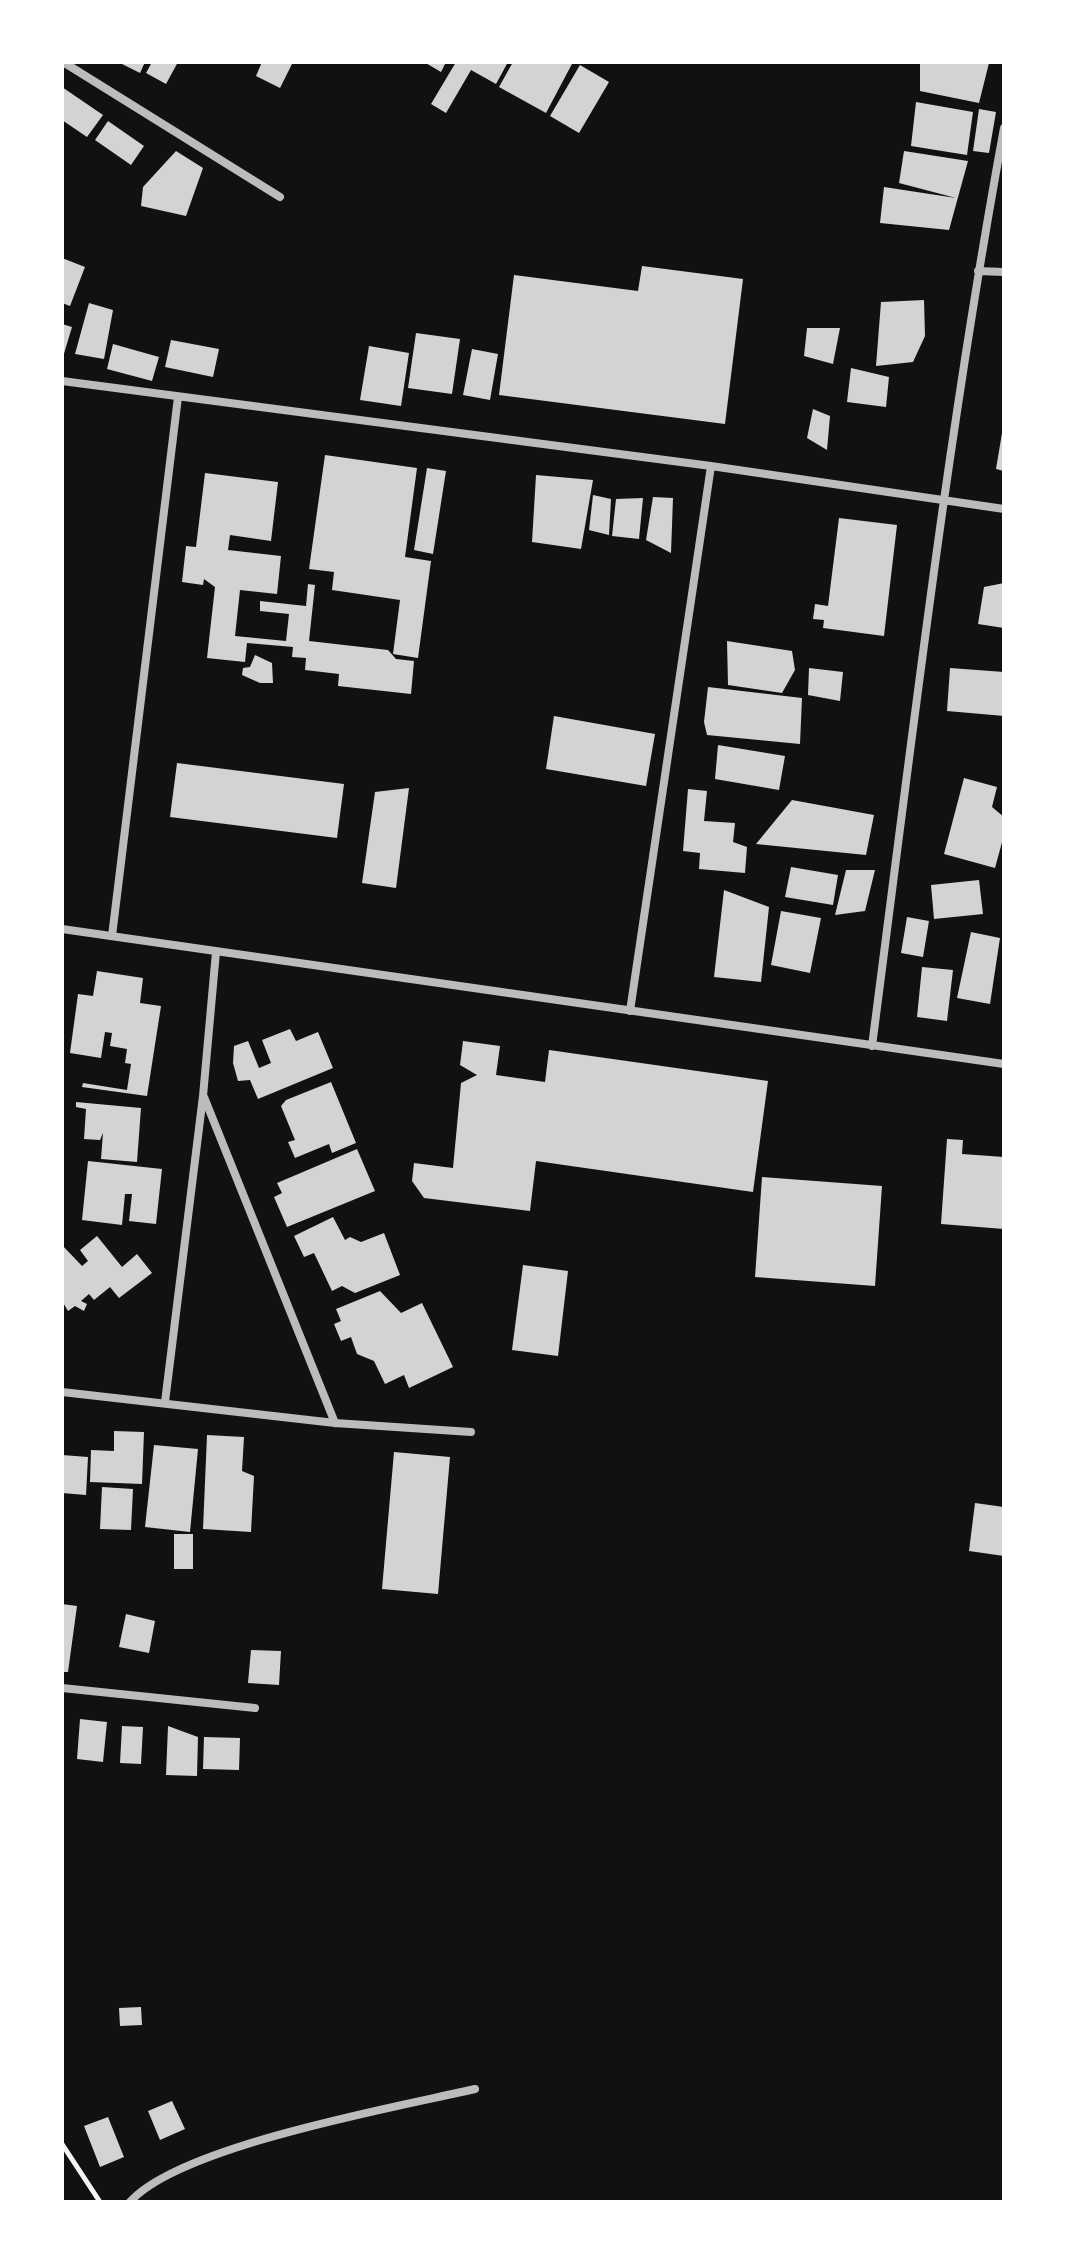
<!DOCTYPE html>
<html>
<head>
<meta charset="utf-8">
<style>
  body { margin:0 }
  #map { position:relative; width:1066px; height:2264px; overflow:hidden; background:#111; font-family:"Source Sans 3",sans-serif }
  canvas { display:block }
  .frame { position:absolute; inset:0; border:64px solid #fff; pointer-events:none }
</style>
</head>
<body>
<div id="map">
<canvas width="1066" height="2264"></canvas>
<div class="frame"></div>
</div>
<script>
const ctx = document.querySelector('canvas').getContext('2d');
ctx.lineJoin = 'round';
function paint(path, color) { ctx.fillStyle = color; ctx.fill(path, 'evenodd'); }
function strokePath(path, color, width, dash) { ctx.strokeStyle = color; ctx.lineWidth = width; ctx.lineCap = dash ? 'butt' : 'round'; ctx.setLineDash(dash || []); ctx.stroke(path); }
const building = new Path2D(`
  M 118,62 L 145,62 L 140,73 Z
  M 152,62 L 178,62 L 166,84 L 146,73 Z
  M 262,62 L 293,62 L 280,88 L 256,76 Z
  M 424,62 L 446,62 L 441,72 Z
  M 456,62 L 508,62 L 496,84 L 471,70 L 446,113 L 431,104 Z
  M 513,62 L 573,62 L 546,113 L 499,87 Z
  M 920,62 L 989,63 L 979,103 L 920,91 Z
  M 580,65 L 609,82 L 579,133 L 550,116 Z
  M 62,87 L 103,115 L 87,137 L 62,120 Z
  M 916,102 L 973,112 L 967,155 L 911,146 Z
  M 979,109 L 996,112 L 989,153 L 973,151 Z
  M 108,121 L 144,146 L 131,165 L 95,140 Z
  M 176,151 L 203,168 L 186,216 L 141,206 L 143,187 Z
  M 904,151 L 968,161 L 949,230 L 880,223 L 884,187 L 956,198 L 899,183 Z
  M 62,258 L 85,267 L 70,306 L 62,303 Z
  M 642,266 L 743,279 L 725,424 L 499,395 L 514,275 L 638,291 Z
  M 924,300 L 925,336 L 913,362 L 876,366 L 881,302 Z
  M 89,303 L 113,310 L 104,359 L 75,354 Z
  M 62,324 L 72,327 L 63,357 L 62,357 Z
  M 807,328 L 840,328 L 833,364 L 804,356 Z
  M 416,333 L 460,339 L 452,394 L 408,388 Z
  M 171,340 L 219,349 L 213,377 L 165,367 Z
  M 113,344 L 159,357 L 152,381 L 107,369 Z
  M 369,346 L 409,353 L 401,406 L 360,400 Z
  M 472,349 L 498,354 L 490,400 L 463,395 Z
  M 851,368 L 889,377 L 886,407 L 847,402 Z
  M 813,409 L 830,416 L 827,450 L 807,438 Z
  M 1002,433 L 1004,433 L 1004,471 L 996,469 Z
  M 325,455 L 417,468 L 405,557 L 431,561 L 418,658 L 393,654 L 400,600 L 332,590 L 334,572 L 309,569 Z
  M 427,468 L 446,471 L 433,554 L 414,550 Z
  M 205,473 L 278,482 L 271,541 L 230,535 L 228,550 L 281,556 L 277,594 L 240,590 L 235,636 L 286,641 L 289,614 L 260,611 L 260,601 L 306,606 L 308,584 L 315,585 L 309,641 L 388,650 L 396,659 L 414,661 L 411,694 L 338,686 L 339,674 L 305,670 L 306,658 L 292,657 L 293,647 L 247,643 L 245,662 L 207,658 L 215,587 L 204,579 L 203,585 L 182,582 L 186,546 L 196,547 Z
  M 536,475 L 593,480 L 581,549 L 532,542 Z
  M 593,495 L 611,499 L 609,535 L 589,530 Z
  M 653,497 L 673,498 L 671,553 L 646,540 Z
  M 643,498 L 639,539 L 612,536 L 616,499 Z
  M 839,518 L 897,525 L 884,636 L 823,628 L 824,620 L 813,619 L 815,604 L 828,606 Z
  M 1004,583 L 1004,628 L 978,624 L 984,587 Z
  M 727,641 L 792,651 L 795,670 L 782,693 L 728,685 Z
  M 255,655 L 272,663 L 273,683 L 260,683 L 242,675 L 243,668 L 250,667 Z
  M 809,668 L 843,672 L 840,701 L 808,695 Z
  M 950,668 L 1004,672 L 1004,716 L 947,711 Z
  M 708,687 L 802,698 L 800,744 L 707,735 L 704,722 Z
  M 554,716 L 655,734 L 646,786 L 546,769 Z
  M 718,745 L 785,756 L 779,790 L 715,779 Z
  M 177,763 L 344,784 L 337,838 L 170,817 Z
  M 964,778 L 997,787 L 992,807 L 1004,817 L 1004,835 L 995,868 L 944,854 Z
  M 409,788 L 396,888 L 362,883 L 375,792 Z
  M 688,789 L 707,791 L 704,821 L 735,823 L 733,842 L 747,847 L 745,873 L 699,869 L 700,853 L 683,851 Z
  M 792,800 L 874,815 L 866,855 L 756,844 Z
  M 791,867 L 838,875 L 833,905 L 785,897 Z
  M 846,870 L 875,870 L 865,911 L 835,915 Z
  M 979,880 L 983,914 L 934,919 L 931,885 Z
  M 724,890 L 769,907 L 761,982 L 714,977 Z
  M 781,911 L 821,918 L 810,973 L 771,965 Z
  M 907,917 L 929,921 L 923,957 L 901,953 Z
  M 971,932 L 1000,938 L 990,1004 L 957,998 Z
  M 922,967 L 953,970 L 947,1021 L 917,1017 Z
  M 97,971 L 143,978 L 140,1003 L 161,1006 L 147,1096 L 82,1087 L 83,1083 L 127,1090 L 131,1064 L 125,1063 L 127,1049 L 110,1046 L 112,1033 L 105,1032 L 101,1058 L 70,1053 L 78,994 L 93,996 Z
  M 290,1029 L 296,1041 L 318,1032 L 333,1068 L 258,1099 L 250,1080 L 238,1081 L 233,1063 L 234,1046 L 248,1041 L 259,1068 L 271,1063 L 262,1040 Z
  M 463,1041 L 500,1046 L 496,1075 L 545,1082 L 549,1050 L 768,1081 L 753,1192 L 536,1161 L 530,1211 L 424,1198 L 412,1181 L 414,1163 L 453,1168 L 461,1083 L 477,1075 L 460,1065 Z
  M 331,1082 L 356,1143 L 332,1153 L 329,1144 L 295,1158 L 288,1142 L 295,1140 L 281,1106 L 286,1100 Z
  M 76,1102 L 141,1108 L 137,1162 L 101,1159 L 103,1133 L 100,1140 L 84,1139 L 86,1109 L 76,1107 Z
  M 947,1139 L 963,1140 L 962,1154 L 1004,1157 L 1004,1229 L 941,1224 Z
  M 357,1149 L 375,1191 L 287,1227 L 274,1197 L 282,1193 L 277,1183 Z
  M 88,1161 L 162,1169 L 156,1224 L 129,1221 L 132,1194 L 125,1194 L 122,1225 L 82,1220 Z
  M 762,1177 L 882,1186 L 875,1286 L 755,1277 Z
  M 333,1217 L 345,1240 L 350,1237 L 361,1242 L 384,1233 L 400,1275 L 355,1293 L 342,1286 L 332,1291 L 314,1253 L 304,1257 L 294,1236 Z
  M 97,1236 L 122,1267 L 137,1254 L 152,1273 L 119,1298 L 110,1287 L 94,1300 L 89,1294 L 81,1301 L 87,1304 L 84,1311 L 75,1306 L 68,1311 L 62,1301 L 62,1245 L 82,1266 L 88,1261 L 80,1250 Z
  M 523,1265 L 568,1271 L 558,1356 L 512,1350 Z
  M 380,1291 L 401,1313 L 422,1303 L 453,1367 L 409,1388 L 404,1375 L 385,1384 L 374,1361 L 357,1354 L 351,1337 L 341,1341 L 334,1324 L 341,1321 L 336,1309 Z
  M 114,1431 L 144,1432 L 142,1484 L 90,1482 L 91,1450 L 114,1451 Z
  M 207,1435 L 244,1437 L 242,1471 L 254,1476 L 251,1532 L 203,1529 Z
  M 154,1445 L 198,1449 L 190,1532 L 145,1527 Z
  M 394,1452 L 450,1457 L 438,1594 L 382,1589 Z
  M 62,1455 L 88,1457 L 86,1495 L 62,1493 Z
  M 102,1487 L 133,1489 L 131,1530 L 100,1529 Z
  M 975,1503 L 1004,1507 L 1004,1556 L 969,1551 Z
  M 174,1534 L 193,1534 L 193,1569 L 174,1569 Z
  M 62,1604 L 77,1606 L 68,1672 L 62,1672 Z
  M 126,1614 L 155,1621 L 149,1653 L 119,1647 Z
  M 251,1650 L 281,1651 L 279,1685 L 248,1683 Z
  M 80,1719 L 107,1722 L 103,1762 L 77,1759 Z
  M 122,1726 L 143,1727 L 141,1764 L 120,1763 Z
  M 168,1726 L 198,1737 L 197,1776 L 166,1775 Z
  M 204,1737 L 240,1738 L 239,1770 L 203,1769 Z
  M 141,2007 L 142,2025 L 120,2026 L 119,2008 Z
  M 172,2101 L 185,2129 L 160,2140 L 148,2111 Z
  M 108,2117 L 124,2157 L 100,2167 L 84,2126 Z`);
const path = new Path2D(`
  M 62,2144 L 100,2202`);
const minor = new Path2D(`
  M 63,62 L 280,197
  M 978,271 L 1004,272
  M 62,381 L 711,466 L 1004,509
  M 62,929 L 1004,1064
  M 112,936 L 178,397
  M 630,1011 L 711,466
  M 872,1046 C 912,739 948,432 1004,128
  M 204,1097 L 335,1423
  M 62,1392 L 335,1423 L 471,1432
  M 165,1402 L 203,1096 L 216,952
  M 62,1688 L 255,1708
  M 130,2202 C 179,2146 397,2107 475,2089`);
paint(building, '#d3d3d3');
strokePath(path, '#f5f5f5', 5);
strokePath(minor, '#bcbcbc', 8);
</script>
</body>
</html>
